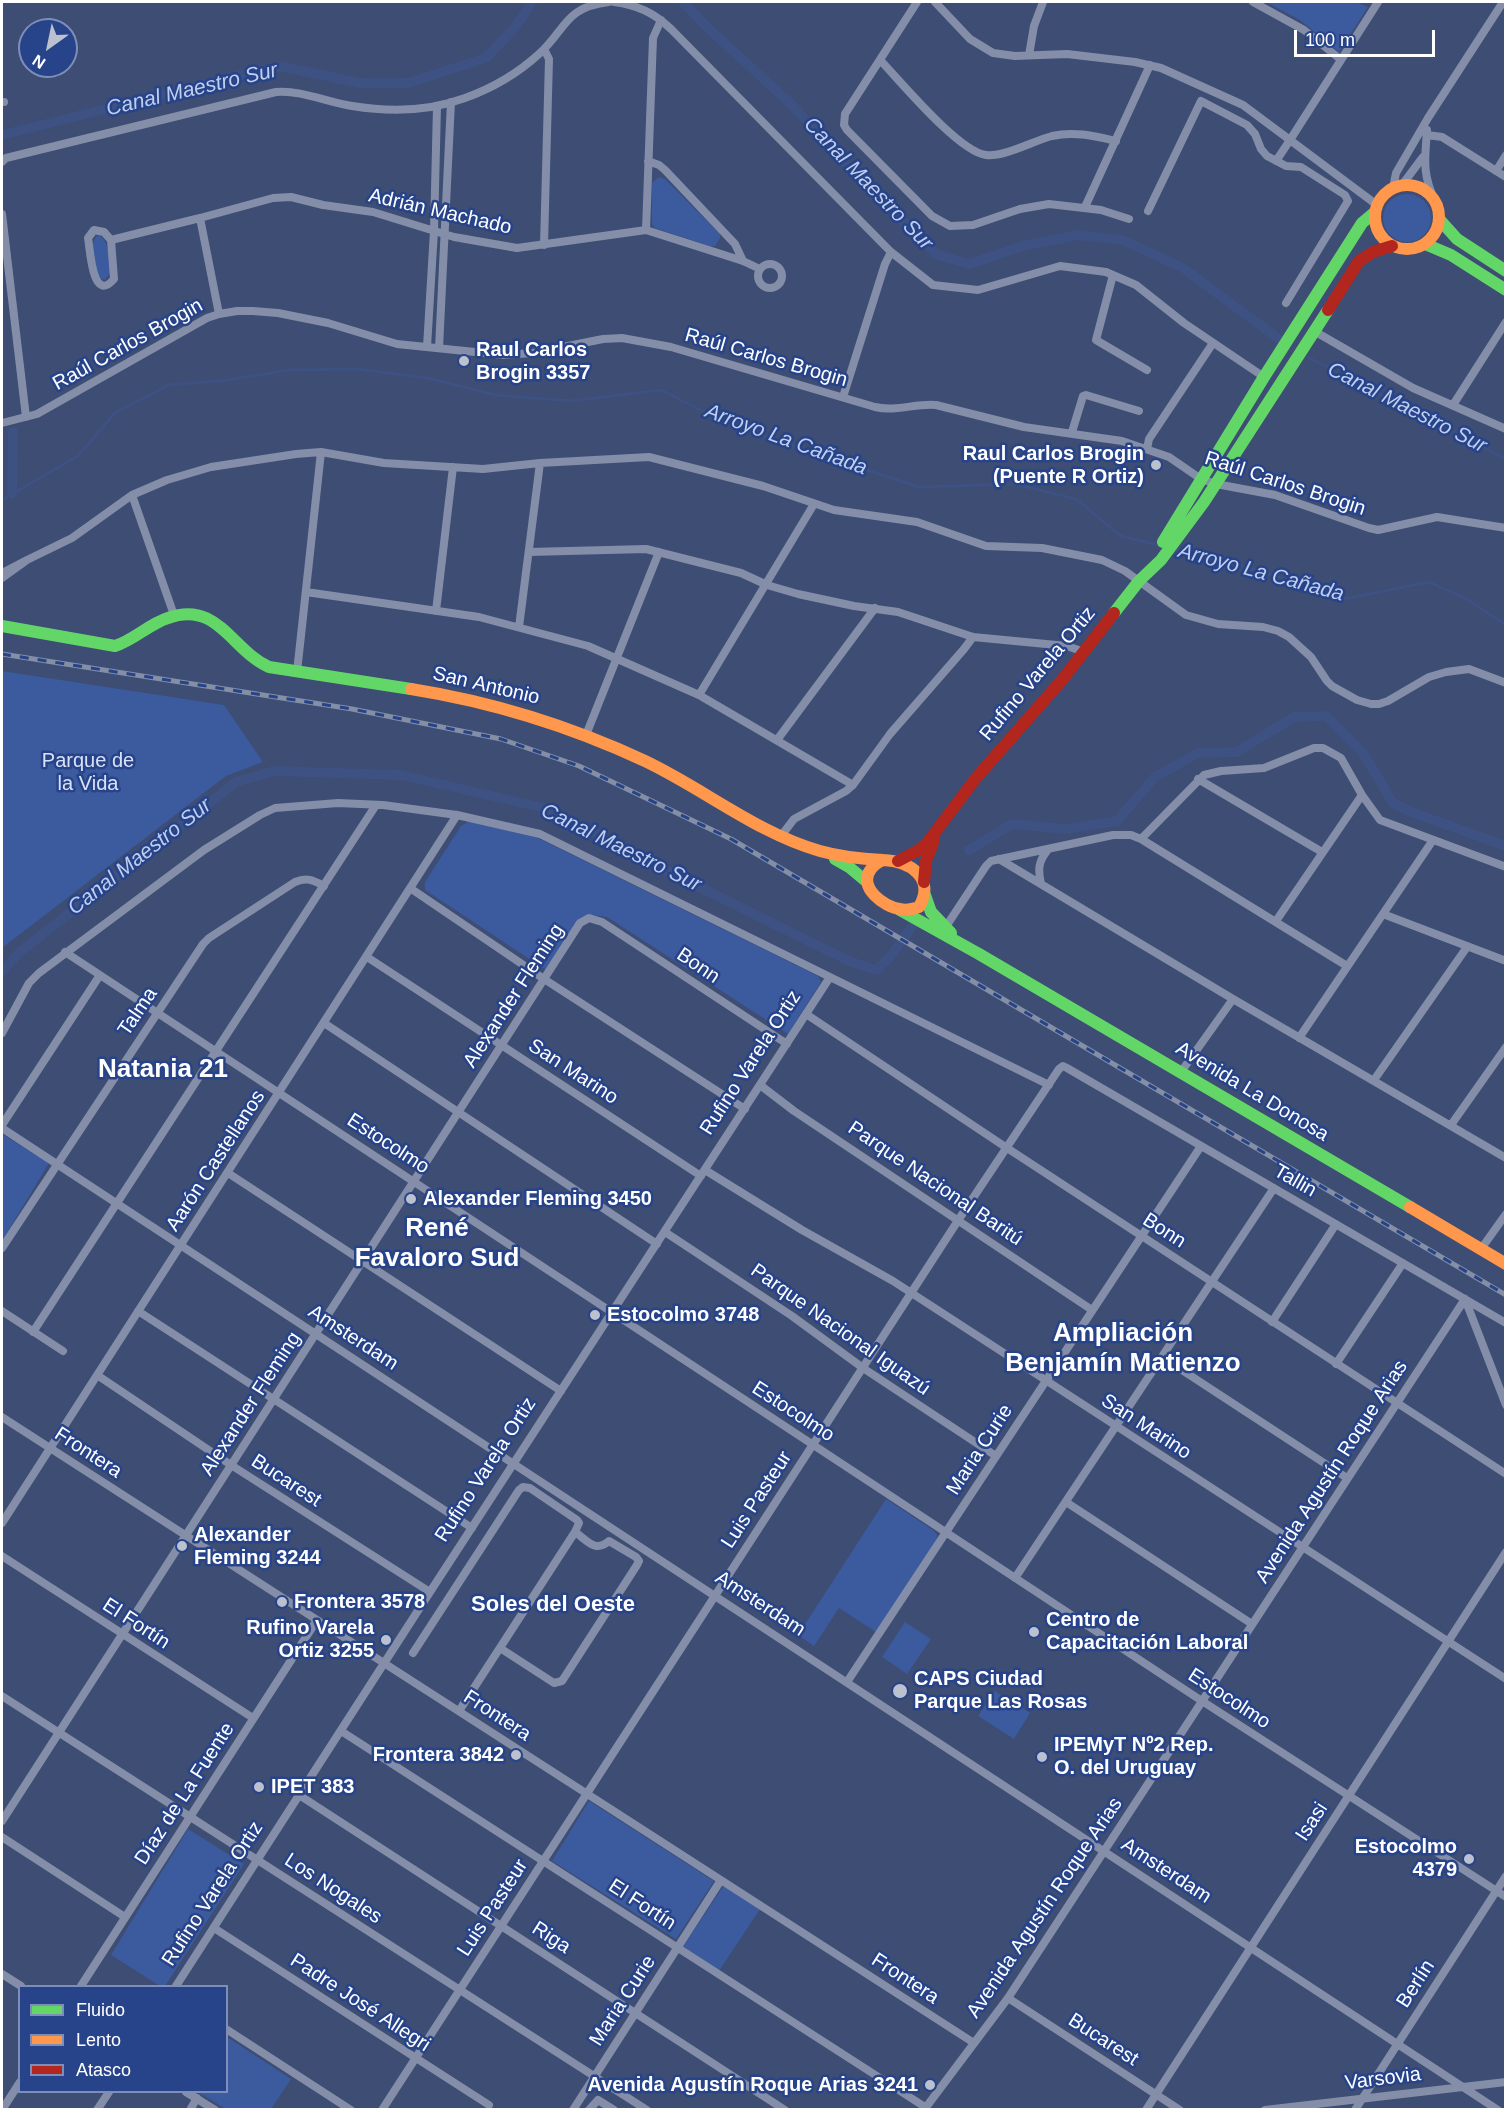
<!DOCTYPE html>
<html>
<head>
<meta charset="utf-8">
<style>
  body { margin:0 }
  #map { position:relative; width:1507px; height:2111px; overflow:hidden; background:#3d4d73; font-family:Arial,sans-serif }
  canvas { display:block }
  .frame { position:absolute; inset:0; border:3px solid #fff; pointer-events:none }
  .legend { position:absolute; left:18px; top:1985px; width:210px; height:108px; box-sizing:border-box; background:#274389; border:2px solid #7d8eb8; margin:0; padding:8px 10px; list-style:none; font-size:18px; color:#fff }
  .legend li { display:flex; align-items:center; gap:12px; height:30px }
  .legend b { width:30px; border:2px solid #7d8eb8 }
  .north { position:absolute; left:18px; top:18px; width:60px; height:60px; box-sizing:border-box; background:#274389; border:2px solid #7d8eb8; border-radius:50%; rotate:213deg; font-size:16px; font-weight:700; line-height:24px; text-align:center; color:#fff }
  .north::after { content:''; display:block; margin:auto; width:21px; height:27px; background:#bbc1ce; clip-path:polygon(50% 0,100% 100%,50% 72%,0 100%) }
  .scale { position:absolute; left:1294px; top:30px; width:141px; height:27px; box-sizing:border-box; border:3px solid #fff; border-top:0; padding-left:8px; font-size:18px; line-height:21px; white-space:nowrap; color:#fff; -webkit-text-stroke:4px #274389; paint-order:stroke }
</style>
</head>
<body>
<div id="map">
<canvas width="1507" height="2111"></canvas>
<div class="frame"></div>
<ul class="legend">
<li><b style="height:8px;background:#63d668"></b>Fluido</li>
<li><b style="height:8px;background:#ff974d"></b>Lento</li>
<li><b style="height:8px;background:#b3261e"></b>Atasco</li>
</ul>
<div class="north">N</div>
<div class="scale">100 m</div>
</div>
<script>
const ctx = document.querySelector('canvas').getContext('2d');
ctx.lineJoin = 'round';
function paint(path, color) { ctx.fillStyle = color; ctx.fill(path, 'evenodd'); }
function strokePath(path, color, width, dash) { ctx.strokeStyle = color; ctx.lineWidth = width; ctx.lineCap = dash ? 'butt' : 'round'; ctx.setLineDash(dash || []); ctx.stroke(path); }
function write(font, color, halo, rows, align = 'center') {
  ctx.font = font + ' Arial,sans-serif'; ctx.lineWidth = 5; ctx.setLineDash([]); ctx.textBaseline = 'middle'; ctx.strokeStyle = halo; ctx.fillStyle = color; for (const [text, x, y, turn = 0] of rows) {
    ctx.save(); ctx.translate(x, y); ctx.rotate((+turn || 0) * Math.PI / 180); ctx.textAlign = isNaN(turn) ? turn : align; if (halo) ctx.strokeText(text, 0, 0); ctx.fillText(text, 0, 0); ctx.restore();
  }
}
const green = new Path2D(`
  M 1266,2 L 1356,2 L 1368,7 L 1339,52 L 1300,20 Z
  M 659,177 L 665,179 L 720,234 L 720,238 L 715,246 L 709,246 L 655,228 L 652,224 L 652,183 Z
  M1383 218a24 24 0 1 1 48 0a24 24 0 1 1-48 0Z
  M 98,235 C 110,240 109,260 111,272 L 105,280 L 98,278 C 96,265 87,244 98,235 Z
  M 2,671 L 224,705 L 263,762 L 226,776 L 2,948 Z
  M 470,821 L 538,838 L 818,976 L 821,982 L 788,1034 L 607,917 L 593,915 L 580,921 L 546,970 L 425,890 L 425,882 L 461,826 Z
  M 2,1134 L 49,1163 L 2,1241 Z
  M 886,1499 L 933,1530 L 937,1535 L 936,1541 L 876,1632 L 839,1608 L 814,1646 L 798,1635 Z
  M 905,1622 L 931,1639 L 907,1674 L 882,1657 Z
  M 995,1691 L 1030,1713 L 1014,1739 L 978,1716 Z
  M 589,1801 L 714,1881 L 676,1939 L 552,1861 Z
  M 188,1829 L 244,1864 L 165,1986 L 160,1986 L 111,1955 Z
  M 724,1885 L 760,1909 L 719,1971 L 683,1947 Z
  M 227,2037 L 291,2079 L 271,2109 L 226,2109 L 198,2092 L 226,2092 Z`);
const stream = new Path2D(`
  M 1309,358 L 1506,459
  M 2,500 L 78,456 L 116,412 L 169,385 L 228,380 L 289,370 L 358,369 L 427,378 L 495,395 L 571,401 L 661,390 L 730,425 L 919,487 L 1015,484 L 1076,499 L 1121,536 L 1162,546
  M 1174,549 L 1258,570 L 1345,599 L 1429,582 L 1465,598 L 1506,625`);
const canal = new Path2D(`
  M 683,2 L 708,28 L 790,103 L 858,177 L 937,255 L 970,264 L 1023,246 L 1078,235 L 1123,240 L 1183,268 L 1279,339
  M 2,135 L 253,72 L 284,67 L 360,83 L 408,83 L 486,58 L 516,26 L 532,2
  M 12,494 L 13,432
  M 969,850 L 1012,824 L 1066,829 L 1117,821 L 1155,777 L 1198,753 L 1237,752 L 1294,717 L 1326,716 L 1363,753 L 1393,803 L 1411,812 L 1506,846
  M 2,971 L 20,952 L 236,782 L 274,771 L 401,775 L 548,809 L 653,864 L 851,962 L 876,970 L 890,957 L 913,925`);
const street = new Path2D(`
  M 614,2 C 638,5 654,13 671,29 L 891,252 L 933,285 L 978,290 L 1060,266 L 1106,272 L 1136,285 L 1184,323 L 1264,377
  M 917,2 L 845,114 L 844,125 L 847,130 L 932,216 L 950,226 L 973,225 L 1020,209 L 1049,204 L 1101,210 L 1129,219
  M 935,2 L 970,39 L 993,53 L 1015,56 L 1067,54 L 1135,62 L 1161,68 L 1243,105 L 1290,140 L 1378,2
  M 1253,2 L 1304,30 L 1340,59
  M 544,49 L 549,59 L 544,245
  M 1029,55 L 1034,26 L 1043,2
  M 881,61 C 901,82 959,152 986,155 C 1005,157 1033,141 1052,136 C 1074,131 1094,136 1116,141
  M 2,102 L 4,102
  M 1427,130 C 1425,159 1422,174 1435,201
  M 1427,135 L 1442,137 L 1506,177
  M 648,161 L 659,165 L 665,170 L 735,244 L 743,261
  M 1276,161 L 1290,140 L 1377,205
  M 2,162 L 6,158 L 276,92 C 302,90 326,102 352,106 C 389,112 430,111 465,98 C 493,88 517,74 539,54 C 567,28 565,7 609,2
  M 1496,171 L 1506,155
  M 1402,185 L 1423,157
  M 1393,188 L 1396,173 L 1428,118 L 1503,2
  M 1085,207 L 1150,65
  M 1148,211 L 1201,101 L 1247,125 L 1255,134 L 1261,149 L 1267,156 L 1286,166 L 1301,167 L 1345,195 L 1348,201 L 1286,303
  M 2,214 L 26,417
  M 200,218 L 273,198 L 291,197 L 323,205 L 373,212 L 454,237 L 517,248 L 646,230 L 743,261 L 760,269
  M 94,230 L 104,232 L 111,240 L 114,279 C 92,305 90,247 88,238 Z
  M 646,230 L 653,38 L 661,20
  M 111,240 L 200,218 L 219,314
  M758 276a12 12 0 1 1 24 0a12 12 0 1 1-24 0Z
  M 1113,275 L 1096,340 L 1147,370
  M 1314,331 L 1413,388 L 1506,429
  M 427,347 L 434,231 L 437,106
  M 439,348 L 451,102
  M 843,397 L 885,264 L 891,252
  M 1453,405 L 1506,322
  M 2,423 L 37,414 L 207,318 L 219,314 L 237,311 L 253,311 L 278,313 L 328,323 L 397,344 L 504,355 L 533,353 L 603,339 L 622,338 L 671,347 L 875,407 C 896,412 916,403 936,405 L 1024,427 L 1122,441 L 1169,457 L 1201,479 L 1216,484 L 1275,495 L 1369,528 L 1378,530 L 1437,517 L 1506,528
  M 1072,432 L 1083,396 L 1086,395 L 1139,411
  M 1147,449 L 1149,439 L 1213,343
  M 132,495 L 174,615
  M 529,552 L 646,549 L 741,573 L 767,585 L 798,594 L 854,606 L 898,612 L 973,637 L 1067,646 L 1084,652
  M 27,560 L 72,538 L 132,495 L 167,480 L 211,467 L 296,454 L 321,452 L 384,463 L 483,469 L 540,463 L 649,457 L 763,486 L 834,510 L 917,522 L 986,546 L 1042,548 L 1102,560 L 1125,571 L 1186,615 L 1218,624 L 1263,627 L 1278,631 L 1289,637 L 1311,657 L 1327,681 L 1332,686 L 1357,700 L 1371,704 L 1379,704 L 1388,701 L 1429,677 L 1446,672 L 1469,669 L 1506,683
  M 2,573 L 27,560 L 2,578
  M 306,592 L 479,617 L 588,646 L 699,695 L 853,785
  M 436,611 L 453,467
  M 519,627 L 540,463
  M 297,672 L 321,452
  M 699,695 L 814,504
  M 586,735 L 659,552
  M 777,740 L 875,608
  M 1198,779 L 1322,852
  M 781,836 L 794,819 L 846,791 L 853,785 L 890,734 L 964,649 L 973,637
  M 1141,839 L 1347,966
  M 999,859 L 1233,999 L 1506,1158
  M 1041,884 C 1038,870 1038,862 1047,851
  M 410,888 L 544,979 L 745,1109
  M 1383,914 L 1506,961
  M 1276,921 L 1362,795
  M 945,928 L 986,866 L 991,861 L 1113,835 L 1131,835 L 1141,839 L 1204,775 L 1221,771 L 1264,768 L 1314,748 L 1323,748 L 1341,758 L 1362,795 L 1380,820 L 1506,867
  M 65,952 L 1202,1701 L 1506,1897
  M 367,957 L 701,1176
  M 806,1014 L 1007,1148 L 1506,1474
  M 324,1023 L 657,1244
  M 2,1033 L 29,983 L 39,973 L 204,850 L 260,815 L 275,808 L 338,803 L 383,805 L 457,815 L 540,834 L 1049,1085
  M 1299,1038 L 1433,840
  M 1181,1072 L 1233,999
  M 1374,1080 L 1467,947
  M 760,1085 L 794,1111 L 1092,1310
  M 2,1125 L 100,975
  M 1451,1125 L 1506,1047
  M 2,1128 L 1498,2110
  M 705,1170 L 802,1230 L 893,1281 L 1506,1679
  M 228,1173 L 561,1391
  M 665,1232 L 792,1316 L 863,1368 L 996,1456
  M 2,1248 L 203,944 L 209,938 L 295,882 C 307,877 313,880 324,886
  M 1481,1249 L 1506,1214
  M 1465,1299 L 1506,1405
  M 2,1311 L 63,1351
  M 138,1311 L 472,1528
  M 1272,1322 L 1336,1224
  M 33,1332 L 376,805
  M 1162,1357 L 1347,1478
  M 1336,1364 L 1403,1263
  M 97,1375 L 231,1465 L 430,1592
  M 2,1417 L 974,2043
  M 1066,1502 L 1252,1624
  M 2,1523 L 457,815
  M 2,1556 L 253,1718
  M 1015,1578 L 1274,1188
  M 413,1653 L 519,1490 L 523,1487 L 530,1488 L 577,1520 L 579,1523 L 575,1532 C 588,1541 595,1553 609,1541 L 636,1557 L 639,1561 L 637,1565 L 562,1681 L 554,1683 L 500,1648
  M 847,1682 L 1201,1146
  M 2,1696 L 647,2110
  M 459,1711 L 575,1532
  M 341,1731 L 925,2107
  M 299,1795 L 785,2110
  M 2,1821 L 580,923 L 589,918 L 602,922 L 787,1044
  M 2,1837 L 125,1917
  M 214,1928 L 489,2105
  M 2,1974 L 21,1986
  M 81,1986 L 317,1620
  M 176,1986 L 430,1592 L 830,977
  M 1008,1998 L 1180,2110
  M 226,2029 L 351,2110
  M 186,2092 L 215,2110
  M 2,2110 L 20,2082
  M 97,2110 L 109,2092
  M 190,2110 L 197,2098
  M 382,2110 L 959,1219 L 1059,1069 L 1063,1066 L 1067,1068 L 1506,1323
  M 573,2110 L 721,1880
  M 589,2110 L 598,2100 L 614,2110
  M 924,2110 L 1008,1998 L 1465,1299
  M 1146,2110 L 1506,1552
  M 1265,2110 L 1506,2082
  M 1355,2110 L 1506,1876`);
const fast = new Path2D(`
  M 1439,219 L 1457,239 L 1506,271
  M 1425,244 L 1451,255 L 1506,290
  M 1163,542 L 1264,377 L 1362,223 L 1375,212
  M 1114,613 L 1139,581 L 1161,560 L 1204,502 L 1328,310
  M 2,626 L 115,646 C 134,640 149,624 168,618 C 218,600 231,650 269,667 L 411,689
  M 835,859 L 849,867 L 867,882
  M 925,895 L 931,912 L 951,933
  M 900,910 L 979,954 L 1410,1207`);
const slow = new Path2D(`
  M1375 217a32 32 0 1 1 64 0a32 32 0 1 1-64 0Z
  M 411,689 C 493,702 570,726 645,761 C 704,789 757,833 820,851 C 841,857 861,859 883,860
  M 883,860 C 910,861 936,878 919,907 C 912,909 907,911 900,909 C 884,907 857,887 871,869 C 874,865 879,862 883,860 Z
  M 1410,1207 L 1506,1264`);
const jam = new Path2D(`
  M 1328,310 L 1359,261 L 1373,252 L 1392,246
  M 898,861 L 919,850 L 927,843 L 976,778 L 1062,680 L 1114,613
  M 924,882 L 926,861 L 934,840`);
const rail = new Path2D(`
  M 2,654 L 352,709 L 501,739 L 579,766 L 731,839 L 1506,1295`);
const markers = [
  [464,361,6,"#bbc1ce"],
  [1156,465,6,"#bbc1ce"],
  [411,1199,6,"#bbc1ce"],
  [595,1315,6,"#bbc1ce"],
  [182,1546,6,"#bbc1ce"],
  [282,1602,6,"#bbc1ce"],
  [1034,1632,6,"#bbc1ce"],
  [386,1640,6,"#bbc1ce"],
  [900,1691,8,"#bbc1ce"],
  [516,1755,6,"#bbc1ce"],
  [1042,1757,6,"#bbc1ce"],
  [259,1787,6,"#bbc1ce"],
  [1469,1859,6,"#bbc1ce"],
  [930,2085,6,"#bbc1ce"]
];
const streetNames = [
  ["Adrián Machado",440,212,13],
  ["Raúl Carlos Brogin",128,345,-29],
  ["Raúl Carlos Brogin",766,358,16],
  ["Raúl Carlos Brogin",1285,484,18],
  ["Rufino Varela Ortiz",1038,674,-50],
  ["San Antonio",486,686,13],
  ["Bonn",698,966,34],
  ["Alexander Fleming",514,996,-57],
  ["Talma",138,1012,-56],
  ["Rufino Varela Ortiz",751,1063,-57],
  ["San Marino",573,1072,33],
  ["Avenida La Donosa",1252,1092,31],
  ["Estocolmo",388,1144,33],
  ["Aarón Castellanos",216,1161,-57],
  ["Tallin",1295,1181,30],
  ["Parque Nacional Baritú",935,1184,34],
  ["Bonn",1164,1231,33],
  ["Parque Nacional Iguazú",840,1330,35],
  ["Amsterdam",353,1338,33],
  ["Alexander Fleming",251,1404,-57],
  ["Estocolmo",793,1412,33],
  ["San Marino",1146,1427,33],
  ["Maria Curie",980,1450,-57],
  ["Frontera",88,1453,33],
  ["Rufino Varela Ortiz",486,1470,-57],
  ["Avenida Agustín Roque Arias",1332,1472,-57],
  ["Bucarest",286,1481,33],
  ["Luis Pasteur",757,1500,-57],
  ["Amsterdam",760,1604,33],
  ["El Fortín",136,1624,33],
  ["Estocolmo",1229,1699,33],
  ["Frontera",497,1716,33],
  ["Díaz de La Fuente",185,1794,-57],
  ["Isasi",1312,1822,-57],
  ["Amsterdam",1166,1871,33],
  ["Los Nogales",333,1889,33],
  ["Rufino Varela Ortiz",213,1894,-57],
  ["El Fortín",642,1905,33],
  ["Luis Pasteur",493,1908,-57],
  ["Avenida Agustín Roque Arias",1045,1908,-56],
  ["Riga",551,1938,33],
  ["Frontera",905,1979,33],
  ["Berlín",1416,1984,-57],
  ["Maria Curie",623,2001,-57],
  ["Padre José Allegri",360,2003,33],
  ["Bucarest",1103,2040,33],
  ["Varsovia",1383,2079,-7]
];
const poiNames = [
  ["Raul Carlos",476,350],
  ["Brogin 3357",476,373],
  ["Raul Carlos Brogin",1144,454,"right"],
  ["(Puente R Ortiz)",1144,477,"right"],
  ["Alexander Fleming 3450",423,1199],
  ["Estocolmo 3748",607,1315],
  ["Alexander",194,1535],
  ["Fleming 3244",194,1558],
  ["Frontera 3578",294,1602],
  ["Centro de",1046,1620],
  ["Capacitación Laboral",1046,1643],
  ["Rufino Varela",374,1628,"right"],
  ["Ortiz 3255",374,1651,"right"],
  ["CAPS Ciudad",914,1679],
  ["Parque Las Rosas",914,1702],
  ["IPEMyT Nº2 Rep.",1054,1745],
  ["O. del Uruguay",1054,1768],
  ["Frontera 3842",504,1755,"right"],
  ["IPET 383",271,1787],
  ["Estocolmo",1457,1847,"right"],
  ["4379",1457,1870,"right"],
  ["Avenida Agustín Roque Arias 3241",918,2085,"right"]
];
const parkNames = [
  ["Parque de",88,761],
  ["la Vida",88,784]
];
const waterNames = [
  ["Canal Maestro Sur",192,90,-13],
  ["Canal Maestro Sur",868,184,46],
  ["Canal Maestro Sur",1407,408,27],
  ["Arroyo La Cañada",786,440,20],
  ["Arroyo La Cañada",1261,573,15],
  ["Canal Maestro Sur",621,848,26],
  ["Canal Maestro Sur",140,857,-38]
];
const quarterNames = [
  ["Soles del Oeste",553,1605]
];
const districtNames = [
  ["Natania 21",163,1070],
  ["René",437,1229],
  ["Favaloro Sud",437,1259],
  ["Ampliación",1123,1334],
  ["Benjamín Matienzo",1123,1364]
];
paint(green, '#3c5a9e');
strokePath(stream, '#3d5182', 3);
strokePath(canal, '#3d5182', 10);
strokePath(street, '#848ea8', 8);
strokePath(fast, '#63d668', 12);
strokePath(slow, '#ff974d', 12);
strokePath(jam, '#b3261e', 12);
strokePath(rail, '#848ea6', 5);
strokePath(rail, '#274389', 3, [9]);
for (const [x, y, r, color] of markers) { const dot = new Path2D(); dot.arc(x, y, r, 0, 2 * Math.PI); ctx.fillStyle = color; ctx.fill(dot); strokePath(dot, '#274389', 2); }
write('20px', '#fff', '#274389', streetNames);
write('bold 20px', '#fff', '#274389', poiNames, 'left');
write('20px', '#d8e2f7', '#274389', parkNames);
write('italic 21px', '#c0cff0', '#274389', waterNames);
write('bold 22px', '#fff', '#274389', quarterNames);
write('bold 26px', '#fff', '#274389', districtNames);
</script>
</body>
</html>
